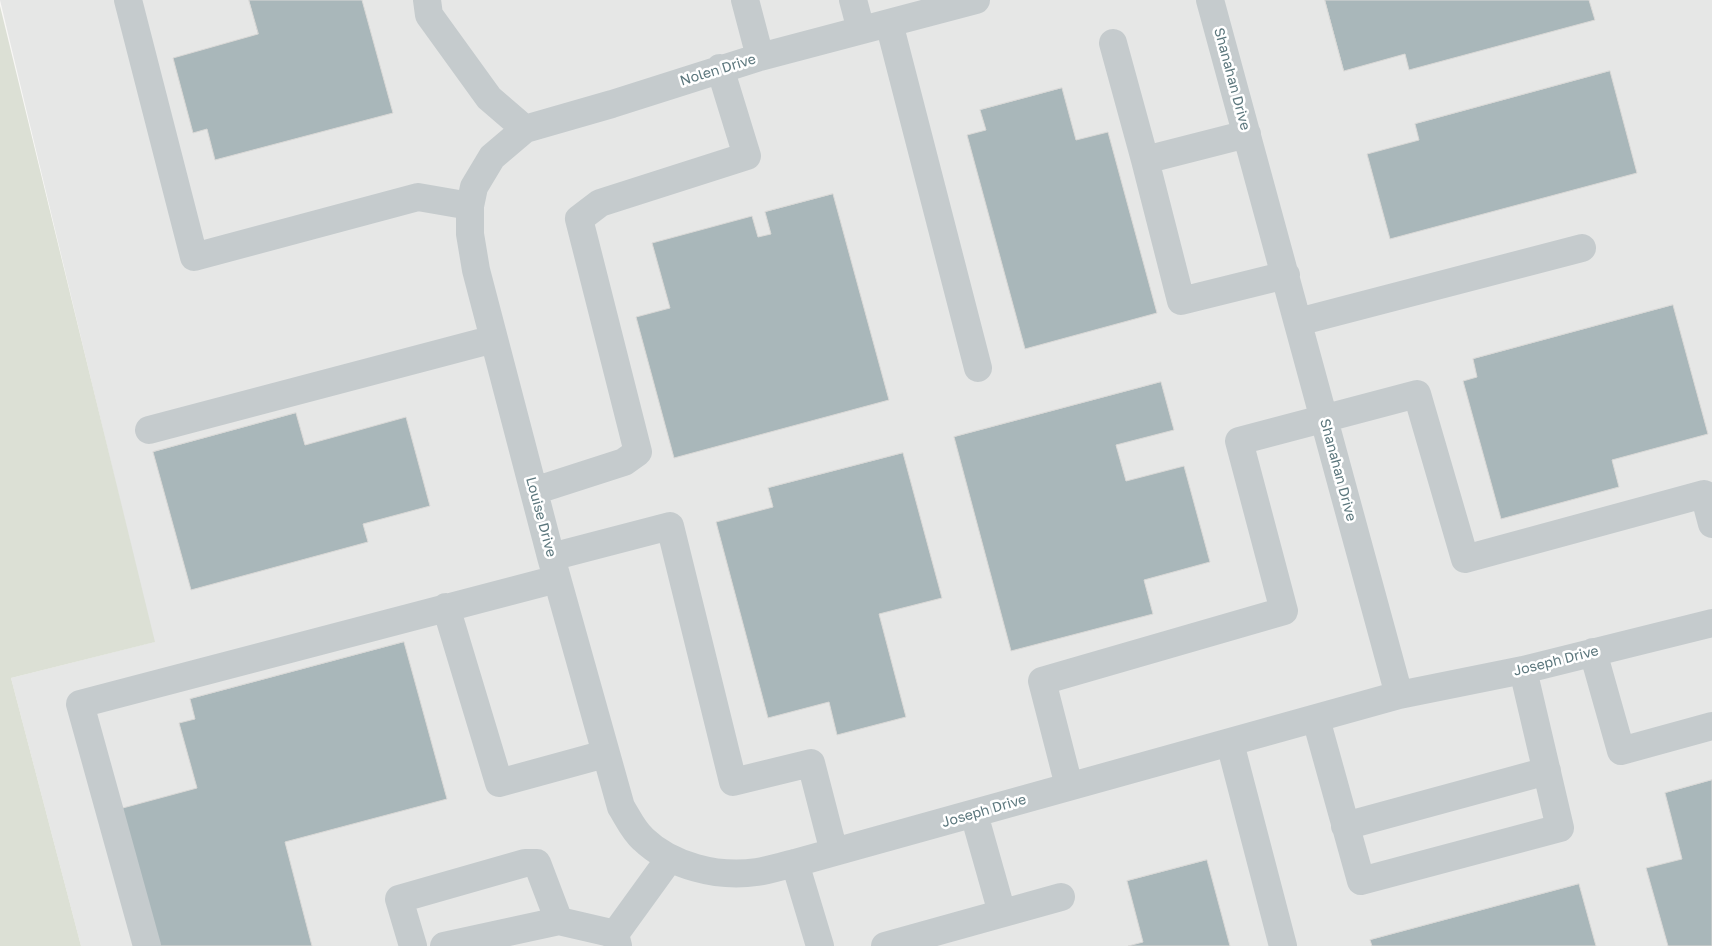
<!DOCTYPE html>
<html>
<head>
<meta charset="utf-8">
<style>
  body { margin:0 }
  canvas { display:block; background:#f8f7f5 }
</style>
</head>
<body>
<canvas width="1712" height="946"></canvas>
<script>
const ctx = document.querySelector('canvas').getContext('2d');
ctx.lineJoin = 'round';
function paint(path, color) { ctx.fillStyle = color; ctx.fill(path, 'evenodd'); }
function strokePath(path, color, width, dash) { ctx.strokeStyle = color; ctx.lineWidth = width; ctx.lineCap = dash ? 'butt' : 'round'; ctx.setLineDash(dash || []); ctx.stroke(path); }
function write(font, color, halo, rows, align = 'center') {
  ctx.font = font + ' "Golos Text",sans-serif'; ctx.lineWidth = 5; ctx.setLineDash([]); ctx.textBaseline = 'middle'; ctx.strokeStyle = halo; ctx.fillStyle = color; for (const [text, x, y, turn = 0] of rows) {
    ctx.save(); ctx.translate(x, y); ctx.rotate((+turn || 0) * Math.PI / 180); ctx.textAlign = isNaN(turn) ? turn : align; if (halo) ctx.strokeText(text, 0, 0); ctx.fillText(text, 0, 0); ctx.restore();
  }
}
const built = new Path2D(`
  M 0,0 L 1712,0 L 1712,946 L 81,946 L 11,678 L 154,642 Z`);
const green = new Path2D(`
  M 0,6 L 155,642 L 11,678 L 81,946 L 0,946 Z`);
const building = new Path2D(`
  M 249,0 L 362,0 L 393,113 L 215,160 L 207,129 L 193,133 L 173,58 L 258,34 Z
  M 1325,0 L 1589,0 L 1595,20 L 1409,70 L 1405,54 L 1344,71 Z
  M 1610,71 L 1637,173 L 1390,239 L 1367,154 L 1419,140 L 1415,124 Z
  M 1062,88 L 1076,140 L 1108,132 L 1157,313 L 1025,349 L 967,135 L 986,130 L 980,110 Z
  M 833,194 L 889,400 L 674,458 L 636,317 L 670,308 L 652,243 L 752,216 L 758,237 L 771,234 L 765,212 Z
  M 1673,305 L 1708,434 L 1612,460 L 1619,487 L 1501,519 L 1463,381 L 1477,377 L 1473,359 Z
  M 1161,382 L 1174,430 L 1116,445 L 1126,481 L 1184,466 L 1210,562 L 1144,580 L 1153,614 L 1011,651 L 954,437 Z
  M 296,413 L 305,445 L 406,417 L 430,506 L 363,524 L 368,542 L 191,590 L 153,452 Z
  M 903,453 L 942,598 L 879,614 L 906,717 L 837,735 L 829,702 L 768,718 L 716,522 L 773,507 L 768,488 Z
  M 404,642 L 447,799 L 285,842 L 312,946 L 156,946 L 119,809 L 197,788 L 179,723 L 195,719 L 190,699 Z
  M 1712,780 L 1712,946 L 1668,946 L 1646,868 L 1682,859 L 1665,793 Z
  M 1207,860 L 1230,946 L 1128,946 L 1143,942 L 1127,881 Z
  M 1579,884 L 1596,946 L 1372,946 L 1370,940 Z`);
const minor = new Path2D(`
  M 128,0 L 194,257 L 418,197 L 470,206
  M 427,0 L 429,15 L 489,98 L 525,129
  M 745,0 L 760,57
  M 853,0 L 861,30
  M 976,0 L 760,57 L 612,104 L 525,129 L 492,157 L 474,187 L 470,206 L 470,234 L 476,270 L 551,557 L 621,807 C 628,818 633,830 643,839 C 671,866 718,878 757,872 C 770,870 782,866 795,863 L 1399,695 L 1210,0
  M 889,23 L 978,368
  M 1113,43 L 1145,160
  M 1247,134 L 1145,160 L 1181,301 L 1286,275
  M 1298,322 L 1582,248
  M 149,430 L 494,339
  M 534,491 L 624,462 L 638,452 L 579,219 L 600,203 L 747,156 L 720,68
  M 551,557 L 670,526 L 733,782 L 811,763 L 834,852
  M 446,607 L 499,783 L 605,754
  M 1593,652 L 1621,751 L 1712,726
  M 1399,695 L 1523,670 L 1712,623
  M 1316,719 L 1361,881 L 1560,828 L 1523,670
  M 1230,743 L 1283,946
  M 1069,786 L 1042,681 L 1284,611 L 1239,441 L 1417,394 L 1465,559 L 1704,494 L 1712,524
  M 974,814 L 1002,913
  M 1345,826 L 1547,771
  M 795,863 L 820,946
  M 147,946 L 80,704 L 557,579
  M 413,946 L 399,899 L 525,863 L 537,863 L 559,921
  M 444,946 L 559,921 L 615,934
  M 618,946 L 615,934 L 670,858
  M 885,946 L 1061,897`);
const streetNames = [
  ["Nolen Drive",718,70,-17],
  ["Shanahan Drive",1232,79,75],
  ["Shanahan Drive",1338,470,75],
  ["Louise Drive",541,517,75],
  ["Joseph Drive",1556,661,-14],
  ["Joseph Drive",984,811,-16]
];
paint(built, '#e6e7e6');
paint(green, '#dce0d5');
paint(building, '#a9b7ba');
strokePath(building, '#dad9d7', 1);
strokePath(minor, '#c5cbcd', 28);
write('14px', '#5c777d', '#fff', streetNames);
</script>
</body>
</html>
